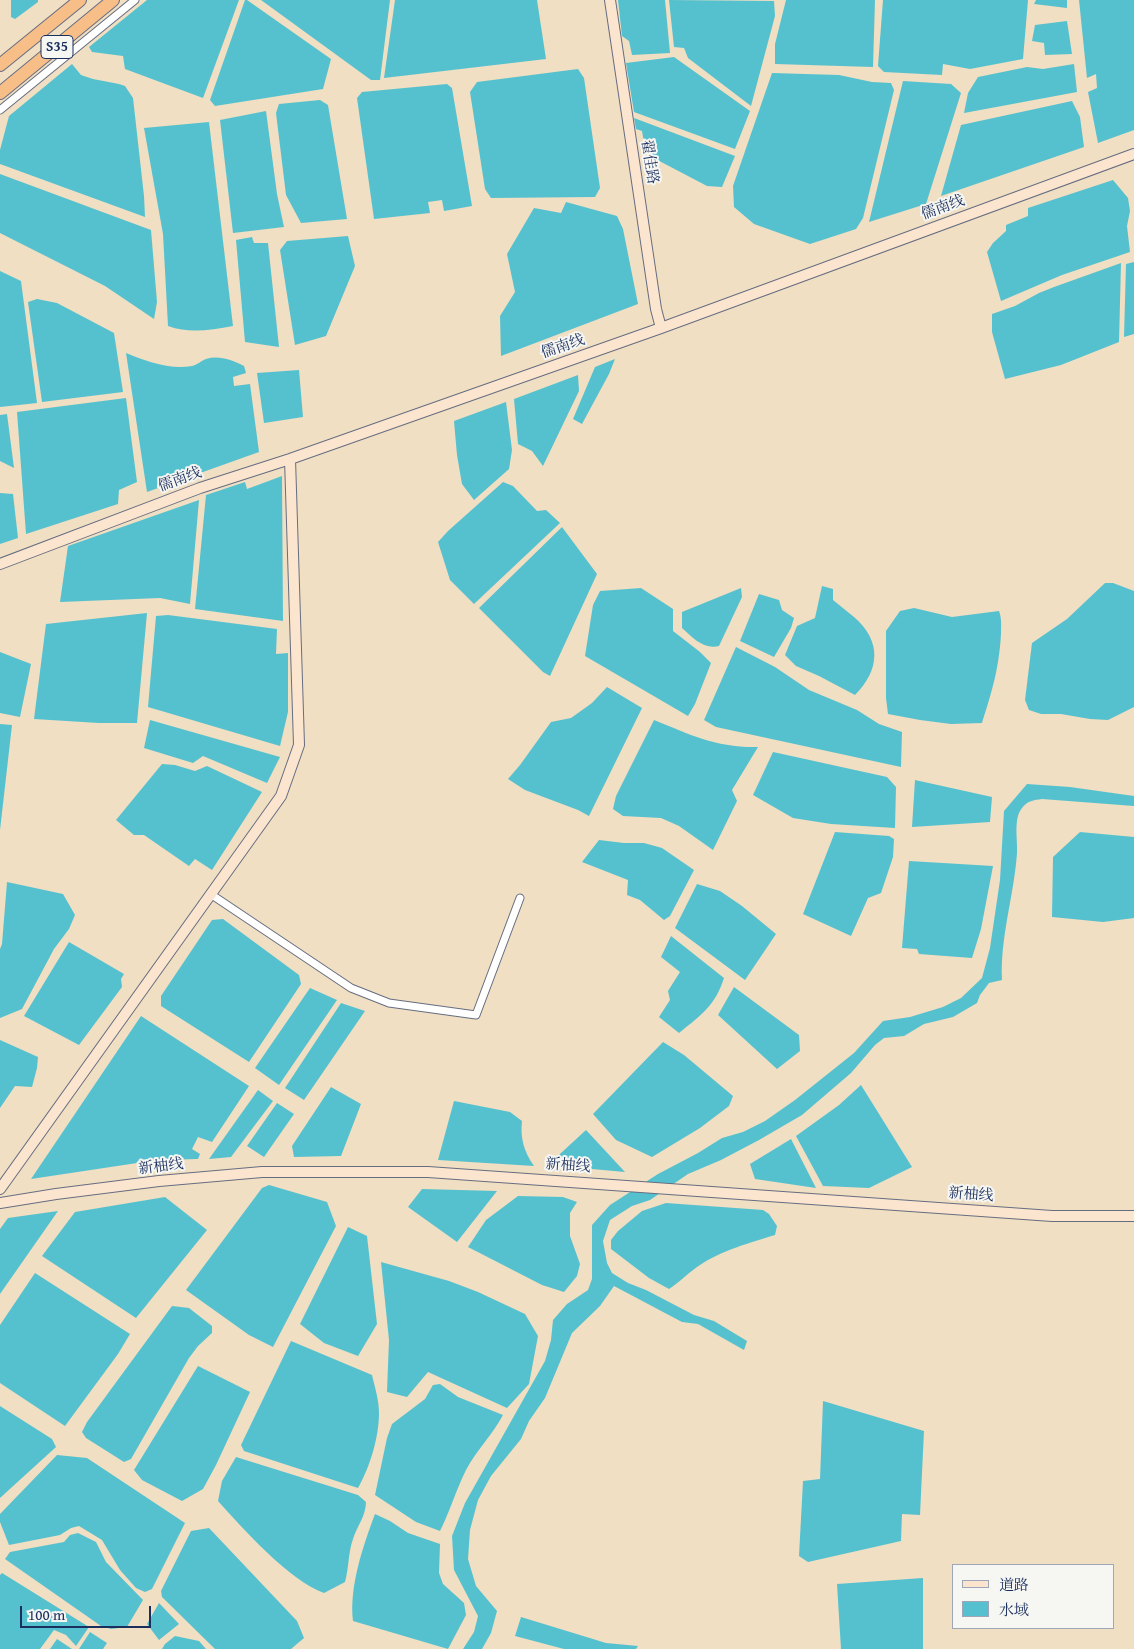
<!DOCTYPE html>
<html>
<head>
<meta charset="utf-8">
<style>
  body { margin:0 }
  #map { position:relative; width:1134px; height:1649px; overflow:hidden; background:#f0dfc2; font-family:"Gentium Book Plus","Noto Serif SC",serif }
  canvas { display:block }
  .legend { position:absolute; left:952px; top:1564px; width:162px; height:65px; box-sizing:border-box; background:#f6f6f2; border:1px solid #9ea6b7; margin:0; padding:6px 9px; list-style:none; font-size:15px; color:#1b2f5e }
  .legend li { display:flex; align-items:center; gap:10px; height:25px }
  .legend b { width:25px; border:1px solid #9ea6b7 }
  .scale { position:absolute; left:20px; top:1606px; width:131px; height:22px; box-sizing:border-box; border:2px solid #1b2f5e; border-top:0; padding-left:6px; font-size:15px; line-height:18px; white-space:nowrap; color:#1b2f5e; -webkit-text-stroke:4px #f6f6f2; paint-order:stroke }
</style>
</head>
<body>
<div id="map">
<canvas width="1134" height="1649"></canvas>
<ul class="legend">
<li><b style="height:6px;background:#fce5cf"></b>道路</li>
<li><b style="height:14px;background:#55c1cf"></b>水域</li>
</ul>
<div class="scale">100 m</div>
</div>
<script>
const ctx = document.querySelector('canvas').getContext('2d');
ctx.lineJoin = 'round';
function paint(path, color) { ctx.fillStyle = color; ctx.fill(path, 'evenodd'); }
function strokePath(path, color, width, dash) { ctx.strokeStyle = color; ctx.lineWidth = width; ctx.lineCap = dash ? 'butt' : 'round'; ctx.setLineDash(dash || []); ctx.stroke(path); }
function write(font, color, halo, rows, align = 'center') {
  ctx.font = font + ' "Gentium Book Plus","Noto Serif SC",serif'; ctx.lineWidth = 4; ctx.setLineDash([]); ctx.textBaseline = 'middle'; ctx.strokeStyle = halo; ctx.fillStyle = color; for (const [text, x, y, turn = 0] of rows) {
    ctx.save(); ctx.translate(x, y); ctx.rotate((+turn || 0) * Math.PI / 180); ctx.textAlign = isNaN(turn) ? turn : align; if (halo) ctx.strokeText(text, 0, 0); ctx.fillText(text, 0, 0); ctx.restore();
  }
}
const water = new Path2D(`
  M 11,0 L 38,0 L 38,2 L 15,19 L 11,17 Z
  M 147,0 L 239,0 L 203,98 L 125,69 L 123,56 L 92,52 L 89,47 Z
  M 245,0 L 247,0 L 331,59 L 323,89 L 215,106 L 210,100 Z
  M 261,0 L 390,0 L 380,80 L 371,80 Z
  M 395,0 L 537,0 L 546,59 L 384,78 Z
  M 618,0 L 665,0 L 670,53 L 632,55 L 629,41 L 622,36 Z
  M 669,0 L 774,1 L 775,16 L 751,106 L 688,58 L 684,48 L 674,47 Z
  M 786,0 L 875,0 L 873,67 L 775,64 L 775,44 Z
  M 883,0 L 1028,0 L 1023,59 L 970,69 L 943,64 L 942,75 L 884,72 L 878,66 Z
  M 1036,0 L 1067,0 L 1067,8 L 1034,4 Z
  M 1079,0 L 1134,0 L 1134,130 L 1098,143 L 1088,92 L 1097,88 L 1096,74 L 1087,78 Z
  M 1067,21 L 1072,54 L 1045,55 L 1044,43 L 1032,41 L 1035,25 Z
  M 674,57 L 750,111 L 735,149 L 634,112 L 626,63 Z
  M 72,64 L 81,75 L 93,79 L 119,84 L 125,86 L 133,98 L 144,196 L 145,217 L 0,164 L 0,150 L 9,116 Z
  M 1074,64 L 1077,92 L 964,113 L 968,93 L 978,77 L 1027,67 L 1043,69 Z
  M 578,69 L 584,78 L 600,188 L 595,197 L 491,198 L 485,189 L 470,92 L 477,82 Z
  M 772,73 L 839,75 L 872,82 L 891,83 L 894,90 L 863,218 L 856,229 L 810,244 L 754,224 L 734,207 L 733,186 Z
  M 903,81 L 951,84 L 961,93 L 926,204 L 869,222 Z
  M 447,84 L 452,88 L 472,206 L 444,211 L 442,200 L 428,202 L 430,213 L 374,219 L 357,98 L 362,92 Z
  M 320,100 L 328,105 L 347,219 L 301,223 L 286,195 L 276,113 L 279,104 Z
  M 1072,101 L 1080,117 L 1084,147 L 941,196 L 961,125 Z
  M 266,111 L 277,194 L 284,227 L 233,233 L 220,120 Z
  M 634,118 L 735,156 L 722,187 L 707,186 L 646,154 L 642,131 L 636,129 Z
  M 209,122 L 233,326 C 210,330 190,334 168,326 L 163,234 L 144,128 Z
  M 0,174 L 151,230 L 157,302 L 154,319 L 105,286 L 0,233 Z
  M 1113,180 L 1128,198 L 1130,211 L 1127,226 L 1130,252 L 1062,275 L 1001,301 L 987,252 L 993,243 L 1006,231 L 1006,225 L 1028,216 L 1028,208 Z
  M 566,202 L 617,216 L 623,229 L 638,304 L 501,356 L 500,316 L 515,292 L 507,254 L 534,208 L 561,213 Z
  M 348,236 L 355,266 L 326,336 L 295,345 L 280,250 L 287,241 Z
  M 252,237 L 254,243 L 268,243 L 279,347 L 245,342 L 236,240 Z
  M 1134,262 L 1134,334 L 1124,337 L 1126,264 Z
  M 1121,263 L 1119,342 L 1061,365 L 1005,379 L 992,332 L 992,314 L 1015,306 L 1039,293 L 1054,287 Z
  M 0,271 L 21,281 L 37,403 L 0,407 Z
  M 37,299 L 57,303 L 114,333 L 123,392 L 42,402 L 28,302 Z
  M 126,353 C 145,361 170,370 192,366 C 197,365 201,361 206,359 C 219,355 232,360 244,366 L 246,373 L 233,377 L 234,386 L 250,384 L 259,452 L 147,492 Z
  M 615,359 L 609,374 L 582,424 L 573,419 L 595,367 Z
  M 299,370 L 303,417 L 264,423 L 257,373 Z
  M 578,375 L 579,391 L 543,466 L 532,451 L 518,444 L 514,399 Z
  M 126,398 L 137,482 L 119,490 L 118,504 L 26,534 L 17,412 Z
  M 506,402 L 512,450 L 509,469 L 474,500 L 462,484 L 457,455 L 454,421 Z
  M 7,414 L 14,468 L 0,461 L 0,415 Z
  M 282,476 L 283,621 L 195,609 L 206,495 L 245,482 L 247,489 Z
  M 503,482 L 513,486 L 537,511 L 546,510 L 560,523 L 474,604 L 450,580 L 438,542 L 448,531 Z
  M 0,493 L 13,494 L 18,538 L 0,544 Z
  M 199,500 L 190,604 L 160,598 L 60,602 L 68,546 Z
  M 562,527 L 597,574 L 550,676 L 543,672 L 479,608 Z
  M 1105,583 L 1113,583 L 1134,591 L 1134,707 L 1108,720 L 1090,719 L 1061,714 L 1041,714 L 1029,710 L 1025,700 L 1032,643 L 1067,619 Z
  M 822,586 L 833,589 L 833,600 C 840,606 847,611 854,617 C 882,641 880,670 855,695 L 819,676 L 796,666 L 785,655 L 797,626 L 815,618 Z
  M 641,588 L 673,609 L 673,631 L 700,652 L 711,663 L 695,704 L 688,716 L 585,656 L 593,605 L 600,591 Z
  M 741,588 L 742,597 L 719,646 C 704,650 693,638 682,628 L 682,612 Z
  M 759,594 L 779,600 L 782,610 L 794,618 L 791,628 L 774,657 L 740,641 Z
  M 914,608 L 952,617 L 999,611 C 1002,619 1001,626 1001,634 C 999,669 992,691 982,723 L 951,724 L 920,720 L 888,714 L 886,698 L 886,631 L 900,611 Z
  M 147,613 L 137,723 L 99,723 L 34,719 L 46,624 Z
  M 168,615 L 277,629 L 276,654 L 288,653 L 288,712 L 280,746 L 148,707 L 156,616 Z
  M 736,647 L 775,667 L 809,690 L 857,710 L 879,724 L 902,732 L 901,767 L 716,727 L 704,720 Z
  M 0,652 L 31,664 L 20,717 L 0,713 Z
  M 607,687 L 642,708 L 589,816 L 578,810 L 525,790 L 508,779 L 520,765 L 551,722 L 571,718 L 592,703 Z
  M 150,720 L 280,757 L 267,783 L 203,756 L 193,763 L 144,748 Z
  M 654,720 C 691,735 717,748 758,747 L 732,790 L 737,801 L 713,850 L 679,826 L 661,818 L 623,816 L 613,809 L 616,796 Z
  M 0,724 L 12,725 L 0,830 Z
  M 773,752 L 887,777 L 896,787 L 895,828 L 831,824 L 793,818 L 753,795 Z
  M 162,764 L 175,765 L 195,771 L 207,766 L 262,792 L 212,870 L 195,859 L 189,866 L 144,835 L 134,835 L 116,820 Z
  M 915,780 L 992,797 L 990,822 L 912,827 Z
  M 1027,784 L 1070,787 L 1134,796 L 1134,806 L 1042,799 C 1034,800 1027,801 1022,808 C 1013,819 1018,840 1017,853 C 1014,896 1000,937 1002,980 L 989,983 L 980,995 L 977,1003 L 953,1017 L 924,1024 L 904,1036 L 884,1038 L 875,1045 L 851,1073 L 802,1115 L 759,1140 L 721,1160 L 688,1174 L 650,1200 L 632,1206 L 610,1220 L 603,1241 L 607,1263 L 612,1273 L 628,1283 L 646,1290 L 694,1315 L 714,1321 L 747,1341 L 744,1350 L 698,1324 L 682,1322 L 614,1286 L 600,1306 L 572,1333 L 545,1398 L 529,1421 L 521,1439 L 491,1476 L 478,1500 L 470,1530 L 468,1559 L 476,1586 L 497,1611 L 491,1633 L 482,1649 L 463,1649 L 474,1632 L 478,1616 L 454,1570 L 452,1536 L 465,1503 L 545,1361 L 551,1340 L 553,1320 L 567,1304 L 588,1290 L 592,1279 L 592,1225 L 610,1205 L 658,1174 L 698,1153 L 722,1138 L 743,1132 L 765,1121 L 795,1100 L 854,1053 L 883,1021 L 910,1017 L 943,1007 L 961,998 L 982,978 L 990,948 L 1000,880 L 1004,811 Z
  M 835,832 L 889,836 L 894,839 L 893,857 L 881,893 L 868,898 L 851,936 L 803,914 Z
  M 1080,832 L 1134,837 L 1134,918 L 1103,922 L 1052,917 L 1053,857 Z
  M 599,840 L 624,843 L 644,843 L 662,848 L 694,870 L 670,916 L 664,920 L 640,900 L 627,895 L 628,880 L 582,862 Z
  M 909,861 L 993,866 L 981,929 L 972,958 L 919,954 L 917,949 L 902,948 Z
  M 7,882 L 63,894 L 75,915 L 69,929 L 54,949 L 22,1009 L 0,1018 L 0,949 L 2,944 Z
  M 697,884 L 720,891 L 742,906 L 776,934 L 745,980 L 675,928 Z
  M 223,919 L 299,975 L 301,984 L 249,1062 L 161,1006 L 161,996 L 212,920 Z
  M 671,936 L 724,978 C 715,1006 701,1015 679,1033 L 659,1017 L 670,1000 L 668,991 L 680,972 L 661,957 Z
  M 69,942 L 124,974 L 121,979 L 122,987 L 79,1045 L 24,1016 Z
  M 734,987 L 799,1035 L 800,1051 L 777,1069 L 718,1015 Z
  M 310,988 L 337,1000 L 279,1085 L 255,1068 Z
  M 341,1003 L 365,1011 L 304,1100 L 285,1088 Z
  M 141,1016 L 249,1086 L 212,1142 L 198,1137 L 192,1149 L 200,1154 L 198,1159 L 157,1160 L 31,1179 Z
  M 0,1040 L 38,1057 L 37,1068 L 32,1087 L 15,1086 L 0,1108 Z
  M 663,1042 L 684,1055 L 733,1096 L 729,1106 L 700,1128 L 652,1157 L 616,1140 L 593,1114 Z
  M 861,1085 L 912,1167 L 869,1188 L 823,1186 L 796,1136 L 839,1105 Z
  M 331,1087 L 361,1104 L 341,1156 L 294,1157 L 292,1146 Z
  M 258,1090 L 273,1101 L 231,1157 L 209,1159 Z
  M 454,1101 L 510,1112 L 522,1121 C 520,1138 524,1152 534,1166 L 438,1160 Z
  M 277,1103 L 294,1114 L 264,1157 L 247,1146 Z
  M 586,1130 L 625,1172 L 548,1165 Z
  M 791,1139 L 816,1188 L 755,1179 L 750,1164 Z
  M 269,1185 L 327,1202 L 336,1226 L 273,1347 L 249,1335 L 186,1290 L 262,1188 Z
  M 422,1189 L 497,1191 L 457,1242 L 408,1207 Z
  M 518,1196 L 563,1197 L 577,1202 L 570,1213 L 570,1236 L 580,1264 L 577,1276 L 564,1292 L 542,1285 L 468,1247 L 486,1220 Z
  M 165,1197 L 207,1230 L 136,1318 L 42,1256 L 75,1212 Z
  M 666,1203 L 763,1210 L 769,1214 L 777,1226 L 775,1235 C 752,1242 720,1251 700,1265 C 689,1272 680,1282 669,1289 L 649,1278 L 611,1249 L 611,1240 L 618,1231 L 642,1211 Z
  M 58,1211 L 0,1294 L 0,1229 L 8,1218 Z
  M 348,1227 L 367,1236 L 377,1324 L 358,1356 L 324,1343 L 300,1324 Z
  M 381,1262 L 449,1281 L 478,1292 L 525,1314 L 538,1336 L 529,1384 L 507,1408 L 428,1372 L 407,1397 L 387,1392 L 389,1340 Z
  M 35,1273 L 130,1334 L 118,1354 L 65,1426 L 0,1383 L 0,1325 Z
  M 172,1306 L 189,1308 L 212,1326 L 212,1333 L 198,1346 L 189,1358 L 131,1459 L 124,1462 L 86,1438 L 82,1432 L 87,1422 Z
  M 291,1341 L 372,1375 C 375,1388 379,1400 379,1413 C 379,1437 370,1467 358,1488 L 244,1451 L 241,1445 Z
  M 198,1366 L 250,1392 L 216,1465 L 203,1489 L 182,1501 L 142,1480 L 134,1470 Z
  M 440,1384 L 458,1397 L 503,1415 C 493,1434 476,1451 466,1470 C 456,1490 450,1511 440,1531 L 416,1522 L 375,1495 L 387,1438 L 392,1424 L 425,1399 L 433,1385 Z
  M 823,1401 L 924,1431 L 920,1515 L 902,1514 L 901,1541 L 808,1562 L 799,1556 L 803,1481 L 820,1479 Z
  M 0,1406 L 52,1439 L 56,1447 L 0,1498 Z
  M 57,1455 L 87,1458 L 185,1523 L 152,1589 L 145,1592 L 136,1588 L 120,1570 L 102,1540 L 79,1526 L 71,1528 L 60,1535 L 9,1545 L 0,1522 L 0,1514 Z
  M 236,1457 L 358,1495 L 366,1502 C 366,1516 357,1526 353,1539 C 348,1553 349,1568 345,1582 L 324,1593 C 290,1581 243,1529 218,1501 L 222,1481 Z
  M 375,1514 L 390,1521 L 408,1533 L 440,1544 L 439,1573 L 443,1584 L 464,1603 L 466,1615 L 448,1649 L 353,1621 C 349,1587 363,1546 375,1514 Z
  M 209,1528 L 297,1621 L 304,1638 L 291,1649 L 215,1649 L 162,1597 L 161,1591 L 191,1531 Z
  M 78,1533 L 96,1542 L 106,1562 L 143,1600 L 127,1627 L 111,1629 L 101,1626 L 5,1559 L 10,1552 L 64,1542 L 70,1535 Z
  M 2,1573 L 89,1627 L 76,1646 L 66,1635 L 54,1630 L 40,1649 L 0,1649 L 0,1575 Z
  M 923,1578 L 923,1649 L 841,1649 L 837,1584 Z
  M 159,1603 L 179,1624 L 159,1640 L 147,1624 Z
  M 521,1617 L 606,1643 L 638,1646 L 636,1649 L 564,1649 L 515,1636 Z
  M 90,1632 L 107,1643 L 103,1649 L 79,1649 Z
  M 175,1636 L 199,1641 L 206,1649 L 162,1649 L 165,1644 Z
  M 57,1639 L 72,1649 L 50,1649 Z`);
const street = new Path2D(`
  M 0,110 L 135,0
  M 212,895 L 351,988 L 389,1003 L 476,1015 L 520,898`);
const secondary = new Path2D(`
  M 610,0 L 656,309 L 661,328
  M 0,564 L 200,488 L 290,459 L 661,328 L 1134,154
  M 0,1189 L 281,796 L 299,745 L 290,459
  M 0,1203 L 56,1194 L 159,1181 L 262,1172 L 428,1172 L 1052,1216 L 1134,1216`);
const highway = new Path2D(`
  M 0,65 L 80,0
  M 0,93 L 113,0`);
const shields = [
  [57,47,32]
];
const shieldNames = [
  ["S35",57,47]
];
const streetNames = [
  ["翟佳路",649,162,81],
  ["儒南线",943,208,-20],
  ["儒南线",563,347,-19],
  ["儒南线",180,480,-20],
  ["新柚线",568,1166,4],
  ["新柚线",161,1167,-7],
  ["新柚线",971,1195,4]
];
paint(water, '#55c1cf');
strokePath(street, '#666d81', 9);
strokePath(secondary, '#666d81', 12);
strokePath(highway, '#666d81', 14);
strokePath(street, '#fff', 7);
strokePath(secondary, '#fce5cf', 10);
strokePath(highway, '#f7be88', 12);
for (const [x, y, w] of shields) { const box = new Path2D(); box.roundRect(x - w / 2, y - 11.5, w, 23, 4); ctx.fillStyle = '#f6f6f2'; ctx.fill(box); strokePath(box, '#1b2f5e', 1); }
write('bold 14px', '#1b2f5e', null, shieldNames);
write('15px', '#1b2f5e', '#f6f6f2', streetNames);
</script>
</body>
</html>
